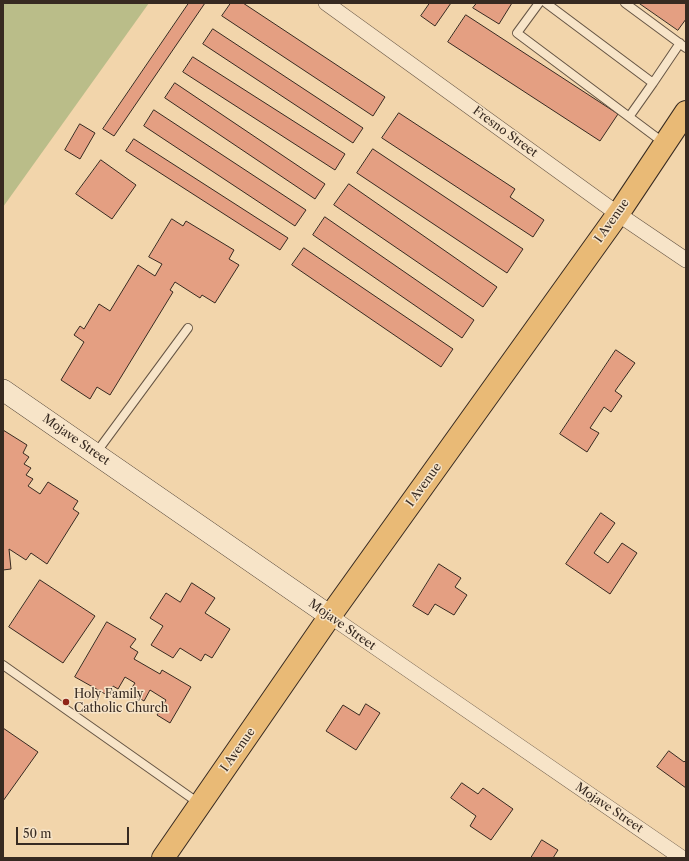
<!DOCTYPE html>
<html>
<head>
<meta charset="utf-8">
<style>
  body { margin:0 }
  #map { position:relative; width:689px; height:861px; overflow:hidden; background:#f2d5ab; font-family:"Libre Caslon Text",serif }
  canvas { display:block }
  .frame { position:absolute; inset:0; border:4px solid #372a21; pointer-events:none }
  .scale { position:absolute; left:16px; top:827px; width:113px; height:18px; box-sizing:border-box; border:2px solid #372a21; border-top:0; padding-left:5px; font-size:12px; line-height:14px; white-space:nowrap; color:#372a21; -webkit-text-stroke:3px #f7e4c8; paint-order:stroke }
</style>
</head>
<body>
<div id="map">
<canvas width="689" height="861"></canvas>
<div class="frame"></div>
<div class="scale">50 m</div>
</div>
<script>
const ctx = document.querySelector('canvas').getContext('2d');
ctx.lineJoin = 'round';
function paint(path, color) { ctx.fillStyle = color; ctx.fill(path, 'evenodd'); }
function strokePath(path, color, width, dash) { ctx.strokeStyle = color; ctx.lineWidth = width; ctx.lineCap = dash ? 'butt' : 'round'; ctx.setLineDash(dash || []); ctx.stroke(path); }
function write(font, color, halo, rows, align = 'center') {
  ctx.font = font + ' "Libre Caslon Text",serif'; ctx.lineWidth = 3; ctx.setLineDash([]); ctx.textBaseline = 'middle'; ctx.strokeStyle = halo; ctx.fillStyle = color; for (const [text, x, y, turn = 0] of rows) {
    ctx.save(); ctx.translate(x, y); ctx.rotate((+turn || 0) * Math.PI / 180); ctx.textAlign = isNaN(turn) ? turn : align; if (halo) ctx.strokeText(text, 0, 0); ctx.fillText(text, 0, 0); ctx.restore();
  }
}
const green = new Path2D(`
  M 3,3 L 149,3 L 3,207 Z`);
const building = new Path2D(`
  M 189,3 L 205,3 L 114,136 L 103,129 Z
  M 231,3 L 243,3 L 385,97 L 373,116 L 222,16 Z
  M 430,3 L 451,3 L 435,26 L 421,16 Z
  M 477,3 L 512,3 L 499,24 L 473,8 Z
  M 639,3 L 686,3 L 686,19 L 678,30 Z
  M 466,15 L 618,114 L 600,141 L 448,42 Z
  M 213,29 L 363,128 L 353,143 L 203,44 Z
  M 193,57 L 345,154 L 335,170 L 183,72 Z
  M 175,83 L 325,184 L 315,199 L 165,98 Z
  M 154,110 L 306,210 L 295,226 L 144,126 Z
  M 399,113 L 515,189 L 510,197 L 544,220 L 533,237 L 382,138 Z
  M 80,124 L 95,133 L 80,159 L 65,150 Z
  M 134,139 L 288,238 L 280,250 L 126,151 Z
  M 373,149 L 523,249 L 507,273 L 357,173 Z
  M 101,160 L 136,185 L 112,219 L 76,194 Z
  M 349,184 L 497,287 L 483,307 L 334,205 Z
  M 325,217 L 474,320 L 462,338 L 313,235 Z
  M 172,219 L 183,226 L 186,221 L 234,250 L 229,259 L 239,265 L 215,303 L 202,295 L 200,298 L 175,282 L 170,290 L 173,292 L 110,395 L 97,387 L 90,399 L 61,380 L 84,342 L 74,335 L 80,326 L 84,329 L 99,304 L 110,311 L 138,265 L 155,276 L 162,264 L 149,257 Z
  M 304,248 L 453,349 L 441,367 L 292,265 Z
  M 616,350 L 635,363 L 615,391 L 622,396 L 611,412 L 604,407 L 590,428 L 599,433 L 587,452 L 560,434 Z
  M 3,430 L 27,445 L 23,453 L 29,457 L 24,464 L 31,468 L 26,475 L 33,479 L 28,486 L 40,494 L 48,482 L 78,501 L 73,509 L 79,513 L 47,564 L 31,553 L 26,560 L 9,549 L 11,569 L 3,570 Z
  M 601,513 L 615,523 L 594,553 L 608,563 L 622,543 L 637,553 L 610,594 L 566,564 Z
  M 439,564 L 461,578 L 455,587 L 467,595 L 454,615 L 435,604 L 428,615 L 413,606 Z
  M 40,580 L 95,616 L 63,663 L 9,627 Z
  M 192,583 L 215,598 L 205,613 L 230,629 L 212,658 L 205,654 L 201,661 L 180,648 L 173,658 L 151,645 L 163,626 L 150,618 L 166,593 L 180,602 Z
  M 107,622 L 136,639 L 130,647 L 138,652 L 134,659 L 160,674 L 162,670 L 191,687 L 170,723 L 157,715 L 166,700 L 150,690 L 144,701 L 129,692 L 135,683 L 125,677 L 118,689 L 113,686 L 107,695 L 75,677 Z
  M 366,704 L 380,713 L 356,750 L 326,731 L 343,705 L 359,715 Z
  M 3,728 L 38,752 L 3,801 Z
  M 669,751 L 684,762 L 686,760 L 686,788 L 657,767 Z
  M 462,783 L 478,794 L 483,788 L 513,809 L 491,840 L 470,826 L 476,816 L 451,798 Z
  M 542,840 L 558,850 L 553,858 L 531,858 Z`);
const lane = new Path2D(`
  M 539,3 L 517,33 L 664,143
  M 546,3 L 653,83 L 680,43
  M 625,3 L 686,48
  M 629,117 L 653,83
  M 96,453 L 188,328
  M 3,665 L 200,804`);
const street = new Path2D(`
  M 326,3 L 618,214 L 686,260
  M 330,616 L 682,858`);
const secondary = new Path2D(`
  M 3,390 L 330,616`);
const primary = new Path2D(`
  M 163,858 L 330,616 L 618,214 L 686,112`);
const markers = [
  [66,702,4,"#8f2418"]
];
const streetNames = [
  ["Fresno Street",505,132,36],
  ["I Avenue",612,221,-55],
  ["Mojave Street",76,440,35],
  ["I Avenue",424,485,-54],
  ["Mojave Street",342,625,35],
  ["I Avenue",238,750,-55],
  ["Mojave Street",609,808,34]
];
const poiNames = [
  ["Holy Family",74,695],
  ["Catholic Church",74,709]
];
paint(green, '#babd89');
paint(building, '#e49f82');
strokePath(building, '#372a21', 1);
strokePath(lane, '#654', 10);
strokePath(street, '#654', 16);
strokePath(secondary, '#372a21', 22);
strokePath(primary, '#372a21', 24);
strokePath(lane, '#f7e4c8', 8);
strokePath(street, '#f7e4c8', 15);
strokePath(secondary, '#f7e4c8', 21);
strokePath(primary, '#e9ba76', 22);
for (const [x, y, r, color] of markers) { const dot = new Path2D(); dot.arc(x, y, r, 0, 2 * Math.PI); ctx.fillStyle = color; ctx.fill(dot); strokePath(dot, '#f7e4c8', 1.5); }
write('12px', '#372a21', '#f7e4c8', streetNames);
write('12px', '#372a21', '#f7e4c8', poiNames, 'left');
</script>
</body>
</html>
